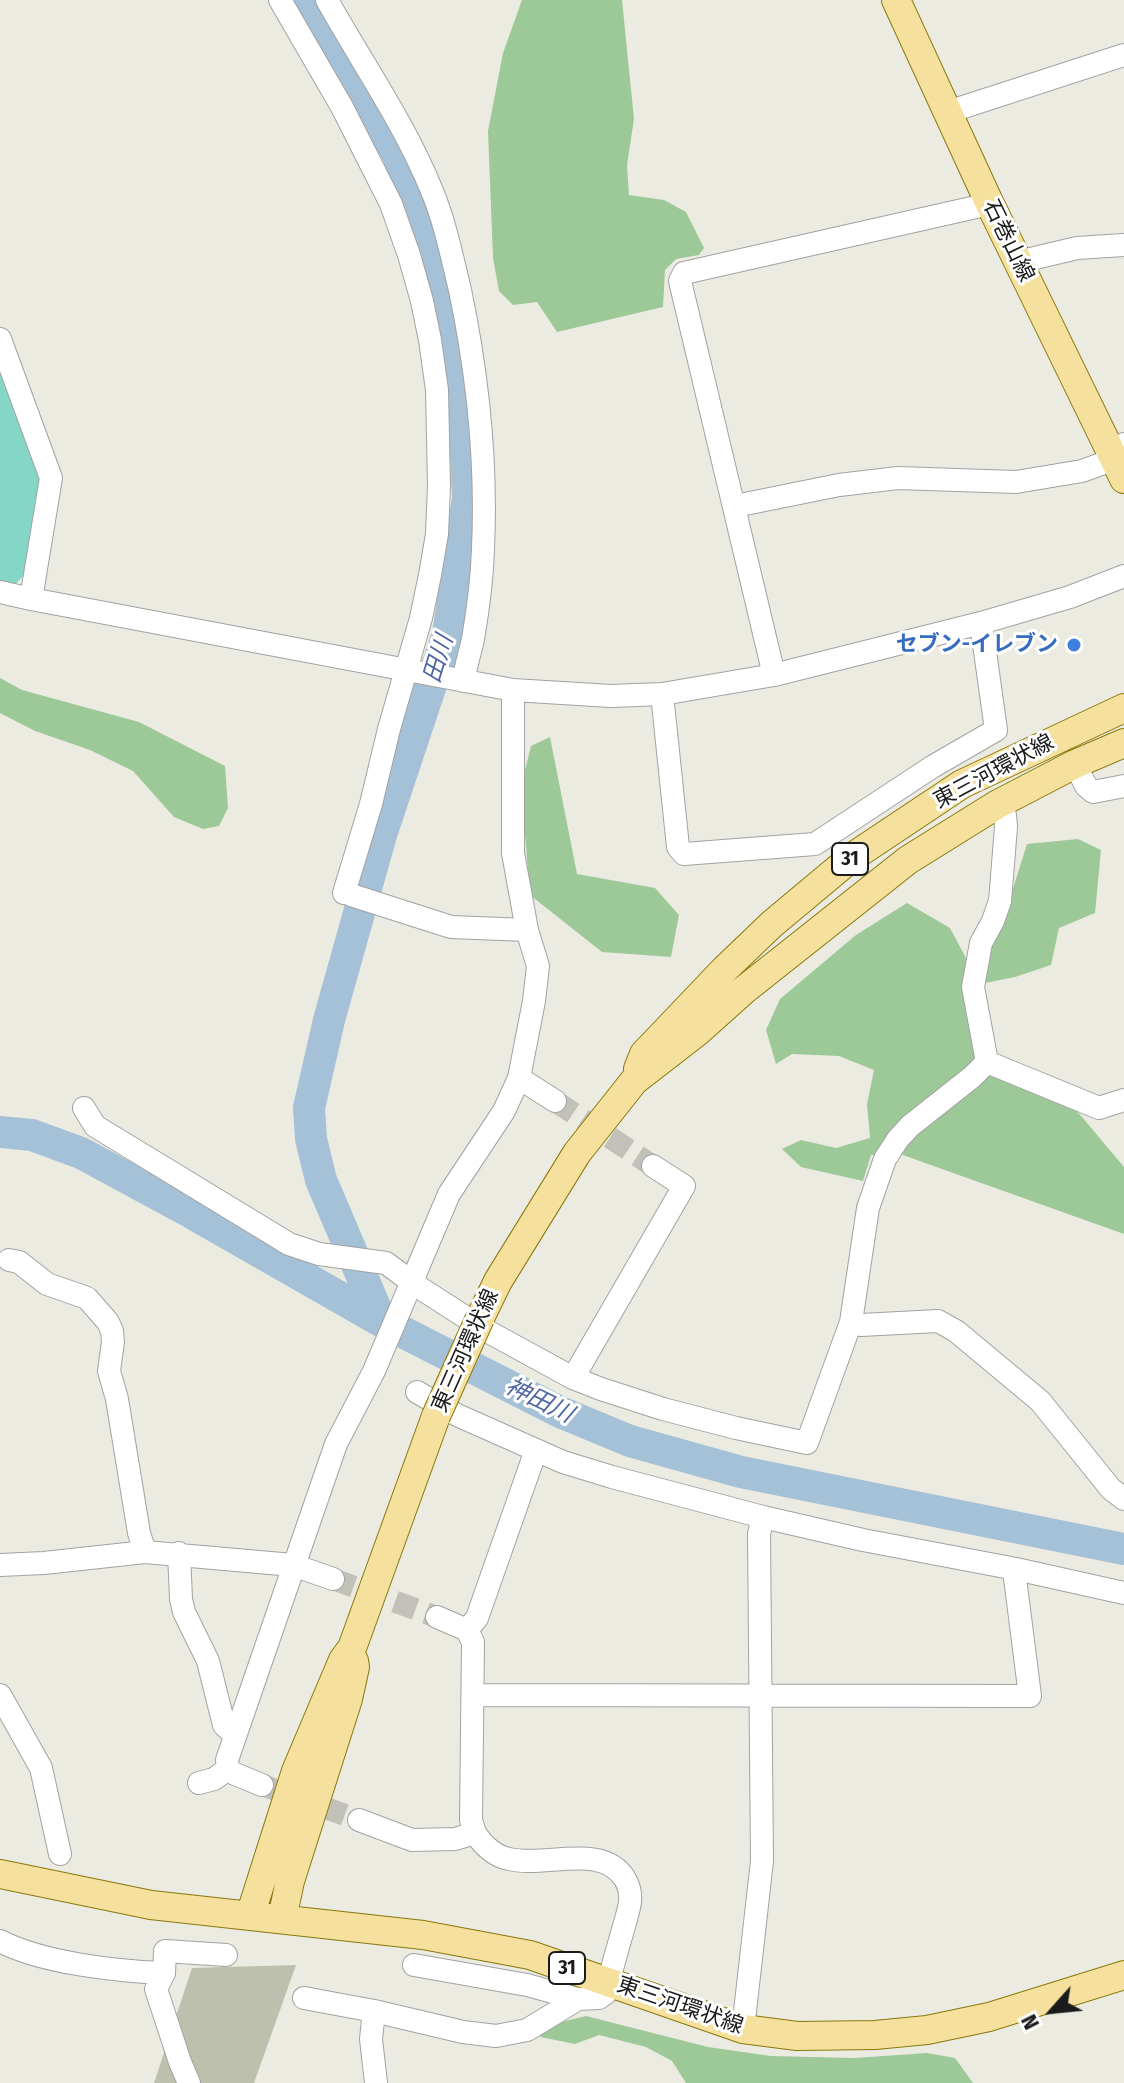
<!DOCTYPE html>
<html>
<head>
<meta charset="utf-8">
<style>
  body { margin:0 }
  #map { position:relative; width:1124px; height:2083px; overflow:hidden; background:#ecebe1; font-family:"Fira Sans Condensed",sans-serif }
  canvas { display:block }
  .north { position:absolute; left:1012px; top:1971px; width:80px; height:80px; -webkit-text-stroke:6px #fff; paint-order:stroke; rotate:243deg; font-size:22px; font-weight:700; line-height:32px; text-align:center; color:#1b1b1b }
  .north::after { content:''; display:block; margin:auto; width:28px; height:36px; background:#1b1b1b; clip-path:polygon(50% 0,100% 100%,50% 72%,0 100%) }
</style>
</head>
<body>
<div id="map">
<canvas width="1124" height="2083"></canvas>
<div class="north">N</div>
</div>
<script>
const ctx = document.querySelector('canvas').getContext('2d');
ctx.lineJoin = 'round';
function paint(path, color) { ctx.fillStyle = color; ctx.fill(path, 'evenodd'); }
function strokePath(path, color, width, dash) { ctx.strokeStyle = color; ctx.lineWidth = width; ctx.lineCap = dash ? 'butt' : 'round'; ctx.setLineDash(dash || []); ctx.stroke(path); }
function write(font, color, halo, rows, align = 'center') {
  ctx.font = font + ' "Fira Sans Condensed","Noto Sans JP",sans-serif'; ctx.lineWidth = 6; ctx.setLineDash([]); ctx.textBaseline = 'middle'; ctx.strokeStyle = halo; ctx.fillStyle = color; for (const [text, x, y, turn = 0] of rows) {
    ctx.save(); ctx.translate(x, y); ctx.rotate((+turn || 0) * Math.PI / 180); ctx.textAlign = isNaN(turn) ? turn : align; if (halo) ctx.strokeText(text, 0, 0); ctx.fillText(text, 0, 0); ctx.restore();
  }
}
const construction = new Path2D(`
  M 296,1965 L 254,2083 L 154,2083 L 192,1968 Z`);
const forest = new Path2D(`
  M 522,0 L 622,0 L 634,119 L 627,165 L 629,195 L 664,200 L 686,212 L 704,248 L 699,255 L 676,259 L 665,270 L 663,307 L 557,332 L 537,302 L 513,305 L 499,291 L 493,258 L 488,131 L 503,53 Z
  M 0,678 L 22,690 L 139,722 L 225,766 L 228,808 L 219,826 L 203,829 L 174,817 L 133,771 L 90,750 L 35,731 L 0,713 Z
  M 550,737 L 577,874 L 655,888 L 679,915 L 671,957 L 602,952 L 530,895 L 521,786 L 531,746 Z
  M 1078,839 L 1101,850 L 1095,913 L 1059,928 L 1051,965 L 1015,977 L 970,986 L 980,1052 L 1061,1095 L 1082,1117 L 1124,1167 L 1124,1234 L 900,1154 L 871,1155 L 863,1181 L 801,1167 L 782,1149 L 801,1140 L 836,1148 L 870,1138 L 867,1104 L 874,1070 L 839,1056 L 792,1054 L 776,1064 L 766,1030 L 780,999 L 856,935 L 907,903 L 950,928 L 966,958 L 984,960 L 1010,898 L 1027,844 Z
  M 586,2016 L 708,2047 L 771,2056 L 854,2058 L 927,2053 L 955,2058 L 973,2083 L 686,2083 L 672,2061 L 646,2047 L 599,2035 L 575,2044 L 540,2037 L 549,2025 Z`);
const pitch = new Path2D(`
  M 0,365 L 43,478 L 28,571 L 13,587 L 0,584 Z`);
const river = new Path2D(`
  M 308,0 L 397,153 L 427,230 L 452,334 L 465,433 L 468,498 L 448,634 L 381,835 L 329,1020 L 309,1108 L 311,1139 L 321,1180 L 381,1321
  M 0,1132 L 32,1135 L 81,1153 L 192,1213 L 381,1321 L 560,1412 L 630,1441 L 741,1472 L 1124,1549`);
const minorTunnel = new Path2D(`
  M 555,1101 L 653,1166
  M 333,1579 L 437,1617
  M 262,1785 L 359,1820`);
const minor = new Path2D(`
  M 280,0 L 342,107 L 391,204 L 409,255 L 422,301 L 430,340 L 437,390 L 439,486 L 437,534 L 430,575 L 421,618 L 389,729 L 371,804 L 344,893
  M 327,0 C 362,63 405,124 432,191 C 445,222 452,257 460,290 C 478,376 487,462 483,549 C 482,579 478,610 473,639 C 470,654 465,666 464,681
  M 948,112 L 1124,55
  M 1018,262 L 1077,248 L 1124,245
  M 0,339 L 51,478 L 31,599
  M 735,506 L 839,485 L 898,478 L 1016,482 L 1082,471 L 1104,463 L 1114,456 L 1124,444
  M 0,592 L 31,599 L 513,690 L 611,696 L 662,694 L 774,675 L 981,623 L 1070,597 L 1124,576
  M 774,675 L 680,281 L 684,273 L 976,207 L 988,200
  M 662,694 L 678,847 L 684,854 L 815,844 L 932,767 L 996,730 L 981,623
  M 1075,764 L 1086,786 L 1093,792 L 1124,786
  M 998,804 L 1005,815 L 1006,827 L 1000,901 L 993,921 L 981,943 L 973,987 L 987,1062 L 1099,1108 L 1124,1100
  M 351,895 L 451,927 L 527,930
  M 519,1078 L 555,1101
  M 84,1108 L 95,1126 L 289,1244 L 319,1254 L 386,1263 L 417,1286 L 487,1331 L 573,1378 L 601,1389 L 663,1409 L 736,1428 L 807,1443 L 851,1322 L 868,1208 L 885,1159 L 898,1139 L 910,1126 L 972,1077 L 987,1062
  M 9,1260 L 19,1262 L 47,1284 L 87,1298 L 108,1322 L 112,1331 L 113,1342 L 109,1371 L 117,1399 L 139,1533 L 145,1552 L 293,1565 L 333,1579
  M 851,1322 L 861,1325 L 938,1321 L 956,1331 L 1040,1401 L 1111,1489 L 1124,1499
  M 573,1378 L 684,1186 L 653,1166
  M 417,1392 L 457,1415 L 563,1462 L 612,1477 L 763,1517 L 863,1540 L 1016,1569 L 1124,1593
  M 179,1553 L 181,1599 L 184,1612 L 208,1661 L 224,1725 L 235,1735
  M 0,1565 L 44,1563 L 145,1552
  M 437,1617 L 467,1630
  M 0,1695 L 41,1768 L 60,1854
  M 473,1695 L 1030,1696 L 1015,1578 L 1016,1569
  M 199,1783 L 214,1779 L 228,1769
  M 262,1785 L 235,1774 L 228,1769 L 227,1760 L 336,1444 L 374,1371 L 449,1194 L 504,1111 L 519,1078 L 534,1001 L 538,966 L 527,930 L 513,853 L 513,690
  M 359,1820 L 412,1840 L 455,1839 L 475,1833 C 483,1845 494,1856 509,1859 C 544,1868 603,1842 625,1879 C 629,1886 631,1894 630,1902 C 629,1910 626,1919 624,1926 C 618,1948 611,1970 606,1993 L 599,1998 L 578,1999 L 527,1985 L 414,1965
  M 475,1833 L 471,1820 L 473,1642 L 467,1630 L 477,1618 L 536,1450
  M 0,1941 C 42,1963 116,1971 164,1973
  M 304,1998 L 374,2011 L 463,2032 L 496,2036 L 527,2030 L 578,1999
  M 374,2011 L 371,2039 L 376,2083
  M 743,2029 L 762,1861 L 759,1534 L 763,1517
  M 189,2083 L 180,2062 L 156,1989 L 164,1973 L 165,1951 L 226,1955`);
const major = new Path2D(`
  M 896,0 L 988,200 L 1124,479
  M 638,1069 L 644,1054 L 725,969 L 772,924 L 851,858 L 962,784 L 1124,708
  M 480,1318 L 498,1281 L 577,1153 L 634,1081 L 696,1033 L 744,990 L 908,860 L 998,804 L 1075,764 L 1124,743
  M 0,1874 L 151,1905 L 423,1935 L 530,1955 L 743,2029 L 797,2036 L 875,2035 L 927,2030 L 989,2017 L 1124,1975
  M 250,1916 L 296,1771 L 343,1660 L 352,1648 L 436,1416
  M 282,1919 L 290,1881 L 348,1699 L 355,1667 L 354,1661`);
const majorBridge = new Path2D(`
  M 436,1416 L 480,1318`);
const markers = [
  [1074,645,8,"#3f7fe0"]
];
const shields = [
  [850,859,36],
  [567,1968,36]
];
const shieldNames = [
  ["31",850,859],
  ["31",567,1968]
];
const streetNames = [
  ["石巻山線",1008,241,64],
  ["東三河環状線",994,772,-28],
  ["東三河環状線",466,1351,-66],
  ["東三河環状線",680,2006,19]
];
const shopNames = [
  ["セブン-イレブン",1058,645]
];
const waterNames = [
  ["田川",439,659,-73],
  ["神田川",539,1401,26]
];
paint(construction, '#bcc0ad');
paint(forest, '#9dc998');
paint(pitch, '#84d6c7');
strokePath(river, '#a4c1d7', 32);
strokePath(minorTunnel, '#c2c1b9', 22, [22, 11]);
strokePath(minor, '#a2a2a2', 24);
strokePath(major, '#88780a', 30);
strokePath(minor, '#fff', 22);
strokePath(major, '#f5e19d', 28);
strokePath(majorBridge, '#88780a', 30, []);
strokePath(majorBridge, '#f5e19d', 28);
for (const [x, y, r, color] of markers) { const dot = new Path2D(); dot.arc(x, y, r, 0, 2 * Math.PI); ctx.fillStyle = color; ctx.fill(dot); strokePath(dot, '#fff', 3); }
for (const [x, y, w] of shields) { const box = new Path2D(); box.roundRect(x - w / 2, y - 16, w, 32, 6); ctx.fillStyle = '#fff'; ctx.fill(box); strokePath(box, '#1b1b1b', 2); }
write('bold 20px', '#1b1b1b', null, shieldNames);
write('22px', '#1b1b1b', '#fff', streetNames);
write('bold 22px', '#366cbe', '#fff', shopNames, 'right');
write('italic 24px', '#4f68a3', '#fff', waterNames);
</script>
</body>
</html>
